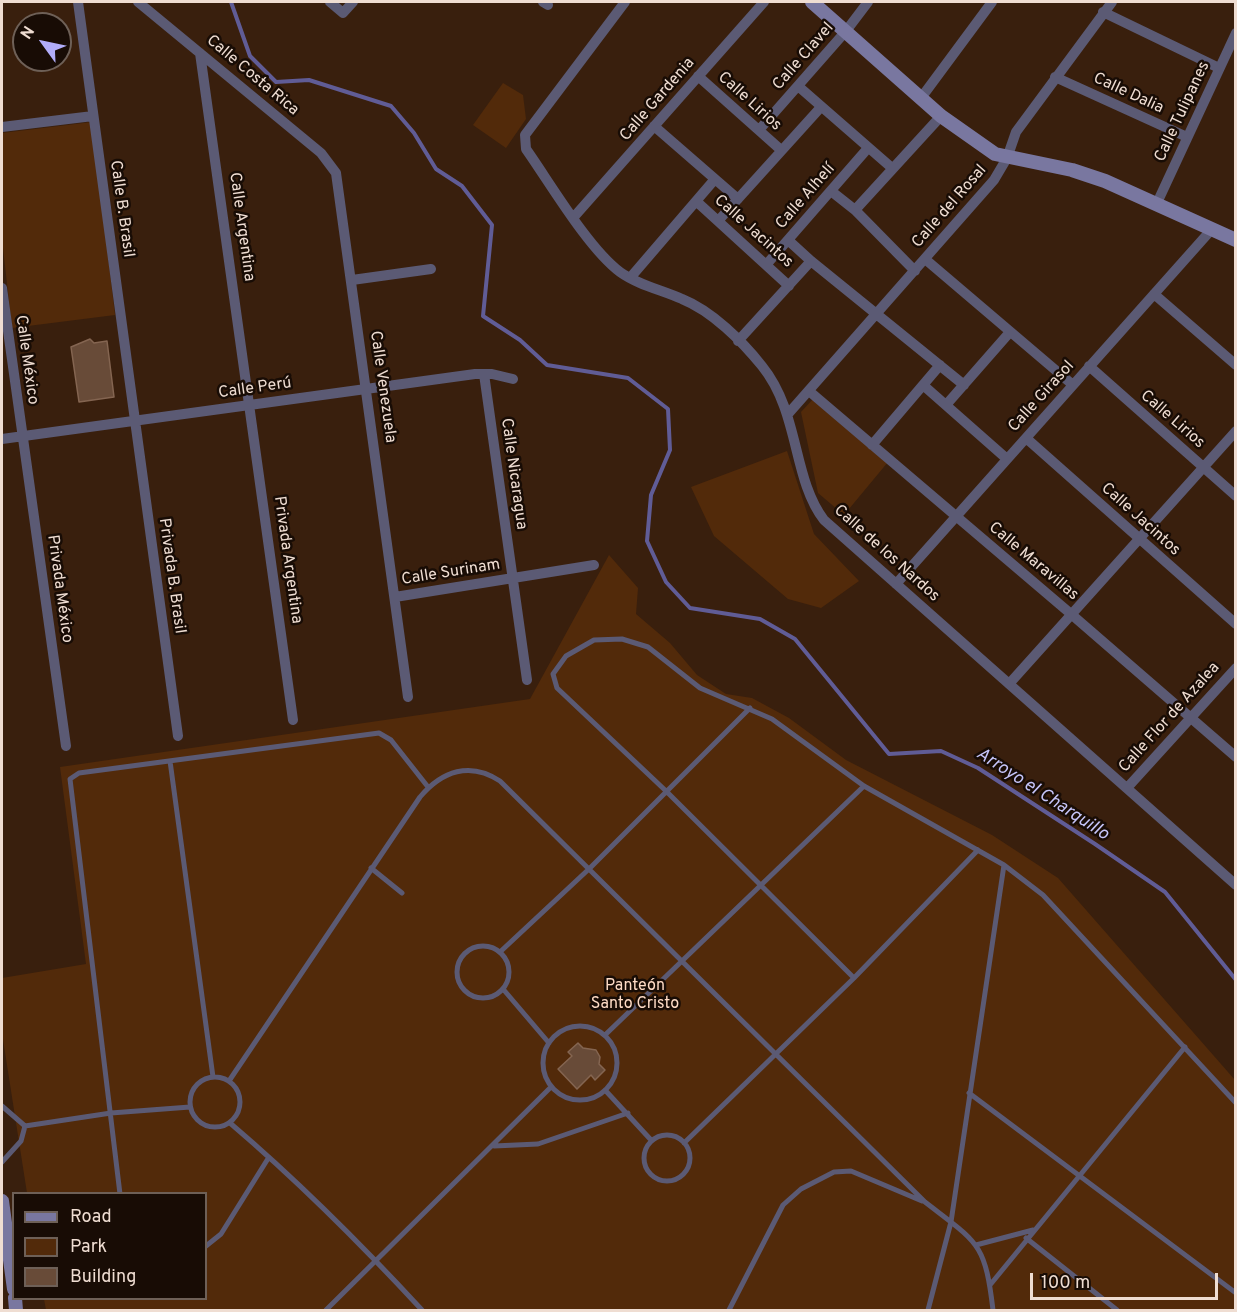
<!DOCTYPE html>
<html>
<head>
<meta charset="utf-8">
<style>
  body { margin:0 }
  #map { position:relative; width:1237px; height:1312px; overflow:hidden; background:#391f0d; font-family:Overpass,sans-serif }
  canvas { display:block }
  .frame { position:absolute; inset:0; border:3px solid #efddd2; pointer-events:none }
  .legend { position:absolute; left:12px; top:1192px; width:195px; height:108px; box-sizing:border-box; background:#180c05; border:2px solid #6e6057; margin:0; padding:8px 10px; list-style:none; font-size:18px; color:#efddd2 }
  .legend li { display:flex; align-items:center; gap:12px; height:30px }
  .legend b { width:30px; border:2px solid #6e6057 }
  .north { position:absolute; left:12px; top:12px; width:60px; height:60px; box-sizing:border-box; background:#180c05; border:2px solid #6e6057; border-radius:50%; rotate:303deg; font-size:16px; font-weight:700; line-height:24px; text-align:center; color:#efddd2 }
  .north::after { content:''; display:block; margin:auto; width:21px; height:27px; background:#b1adfa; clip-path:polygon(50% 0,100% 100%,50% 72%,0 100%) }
  .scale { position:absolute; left:1030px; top:1273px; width:188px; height:27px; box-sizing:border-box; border:3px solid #efddd2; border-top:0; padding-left:8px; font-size:18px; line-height:21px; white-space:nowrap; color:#efddd2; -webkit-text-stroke:4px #180c05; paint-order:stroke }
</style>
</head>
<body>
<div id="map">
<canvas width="1237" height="1312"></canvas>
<div class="frame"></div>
<ul class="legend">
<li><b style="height:8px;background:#7977a0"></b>Road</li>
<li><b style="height:16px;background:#522a0a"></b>Park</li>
<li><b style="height:16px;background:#684b38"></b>Building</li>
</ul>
<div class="north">N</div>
<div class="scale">100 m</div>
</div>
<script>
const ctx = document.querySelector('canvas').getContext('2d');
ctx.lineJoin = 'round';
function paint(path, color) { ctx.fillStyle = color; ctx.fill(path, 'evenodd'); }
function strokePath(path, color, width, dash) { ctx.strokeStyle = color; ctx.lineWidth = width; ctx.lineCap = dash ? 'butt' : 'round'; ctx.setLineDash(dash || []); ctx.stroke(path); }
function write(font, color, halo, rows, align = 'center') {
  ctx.font = font + ' Overpass,sans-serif'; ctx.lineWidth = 5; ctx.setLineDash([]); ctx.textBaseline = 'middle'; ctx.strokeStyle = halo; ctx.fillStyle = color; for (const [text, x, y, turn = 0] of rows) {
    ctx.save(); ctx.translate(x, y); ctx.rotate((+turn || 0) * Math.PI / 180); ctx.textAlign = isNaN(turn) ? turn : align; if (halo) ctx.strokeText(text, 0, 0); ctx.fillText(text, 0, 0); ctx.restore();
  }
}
const green = new Path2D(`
  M 503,83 L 523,95 L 526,119 L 506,148 L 473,125 Z
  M 92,122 L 115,315 L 12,328 L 2,239 L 2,133 Z
  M 813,399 L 888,462 L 844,515 L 818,493 L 801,412 Z
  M 787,451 L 814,534 L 859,581 L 821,608 L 788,599 L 714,536 L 691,487 Z
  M 609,555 L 638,588 L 636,614 L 670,643 L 697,675 L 726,694 L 752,698 L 789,718 L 846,760 L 992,835 L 1058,878 L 1235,1080 L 1235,1310 L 46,1310 L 44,1299 L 206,1298 L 206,1194 L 27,1193 L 2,1033 L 2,978 L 86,964 L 60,767 L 530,699 Z`);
const stream = new Path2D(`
  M 231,2 L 250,56 L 276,82 L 309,80 L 391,106 L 414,133 L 436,169 L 462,186 L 492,225 L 483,316 L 520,340 L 547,365 L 628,378 L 668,409 L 670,450 L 651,495 L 647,541 L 666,582 L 690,608 L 760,619 L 795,639 L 889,754 L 941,751 L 978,768 L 1095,844 L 1165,892 L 1236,980`);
const building = new Path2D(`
  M 90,339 L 94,343 L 107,341 L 114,397 L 79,402 L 71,347 Z
  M 578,1043 L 583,1048 L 596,1050 L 600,1057 L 599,1064 L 605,1070 L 595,1080 L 591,1075 L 577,1089 L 558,1069 L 572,1056 L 568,1052 Z`);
const lane = new Path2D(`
  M 170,761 L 213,1077
  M 371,868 L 402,893
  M457 972a26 26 0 1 1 52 0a26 26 0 1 1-52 0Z
  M 500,952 L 590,868 L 750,708
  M 854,978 L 666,791 L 557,688 L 553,674 L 566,656 L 594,640 L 622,639 L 648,647 L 700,688 L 772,719 L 864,786 L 1004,865 L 1043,895 L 1236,1103
  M 503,989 L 549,1043
  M543 1063a37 37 0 1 1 74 0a37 37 0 1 1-74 0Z
  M 605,1035 L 864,786
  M190 1102a25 25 0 1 1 50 0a25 25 0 1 1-50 0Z
  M 229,1081 L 420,797 C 442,771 470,761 500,781 L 925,1202 C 978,1243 985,1242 993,1310
  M 605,1090 L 651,1140
  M 969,1093 L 1236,1293
  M 2,1106 L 25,1126
  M 230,1123 C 298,1181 362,1245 422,1310
  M 25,1126 L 111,1113 L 190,1107
  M644 1158a23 23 0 1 1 46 0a23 23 0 1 1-46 0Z
  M 684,1143 L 854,978 L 978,850
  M 494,1146 L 538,1144 L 628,1113
  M 2,1162 L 21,1141 L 25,1126
  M 120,1194 L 70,779 L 79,773 L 379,733 L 391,740 L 428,787
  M 1026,1238 L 1117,1310
  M 976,1245 L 1033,1230
  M 206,1246 L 221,1234 L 269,1157
  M 990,1285 L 1185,1047
  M 326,1310 L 551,1087
  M 729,1310 L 783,1205 L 801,1189 L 834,1172 L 851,1171 L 922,1201
  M 928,1310 L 951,1222 L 1004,865`);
const street = new Path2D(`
  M 78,2 L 178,736
  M 138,2 L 321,153 L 336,173 L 408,697
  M 330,2 L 343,13 L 353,2
  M 543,2 L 548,5
  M 625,2 L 525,135 L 526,149 C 550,183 588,248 620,272 C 638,285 662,290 682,299 C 712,311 742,341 762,366 C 800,413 792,478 824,520 L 1236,885
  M 1103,12 L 1219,68
  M 200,53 L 293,720
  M 698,76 L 781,150
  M 1055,77 L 1187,137
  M 798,86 L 892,168
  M 921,98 L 992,2
  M 654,126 L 738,199
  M 2,127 L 93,116
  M 759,130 L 846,31 L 868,2
  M 831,191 L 855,210 L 915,271
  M 696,201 L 789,286
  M 1157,203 L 1236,33
  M 855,210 L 941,116
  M 573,218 L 764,2
  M 718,221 L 821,107
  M 788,240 L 811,261 L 964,385
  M 925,259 L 1073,385
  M 766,265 L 868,148
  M 630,278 L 715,179
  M 352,280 L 431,269
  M 2,288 L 66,746
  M 1154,294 L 1236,365
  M 738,341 L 811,261
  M 1089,366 L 1236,496
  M 484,374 L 527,680
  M 923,385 L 1007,459
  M 809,391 L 1071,614 L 1236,757
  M 946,405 L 1010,332
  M 788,414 L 994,180 L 1007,158 L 1016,132 L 1112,2
  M 1026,438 L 1236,624
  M 2,439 L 475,374 L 492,374 L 513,379
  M 872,445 L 940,365
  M 896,584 L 1212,229
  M 395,597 L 594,565
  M 1009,684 L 1236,431
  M 1127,788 L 1236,668`);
const secondary = new Path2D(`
  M 812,2 L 941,116 L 995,154 L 1072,170 L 1105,181 L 1236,240
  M 2,1201 L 14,1289
  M 15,1298 L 16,1310`);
const streetNames = [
  ["Calle Clavel",804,57,-49],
  ["Calle Costa Rica",252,76,40],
  ["Calle Dalia",1128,94,25],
  ["Calle Gardenia",658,100,-49],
  ["Calle Lirios",749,102,42],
  ["Calle Tulipanes",1183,112,-65],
  ["Calle Alhelí",806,197,-49],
  ["Calle del Rosal",950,207,-49],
  ["Calle B. Brasil",121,209,82],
  ["Calle Argentina",241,227,82],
  ["Calle Jacintos",753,232,42],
  ["Calle México",26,360,82],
  ["Calle Venezuela",382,387,82],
  ["Calle Perú",255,389,-8],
  ["Calle Girasol",1042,397,-48],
  ["Calle Lirios",1172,420,41],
  ["Calle Nicaragua",513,474,82],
  ["Calle Jacintos",1140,520,42],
  ["Calle de los Nardos",886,554,42],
  ["Privada Argentina",287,560,82],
  ["Calle Maravillas",1033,562,40],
  ["Calle Surinam",451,573,-9],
  ["Privada B. Brasil",171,576,82],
  ["Privada México",59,589,82],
  ["Calle Flor de Azalea",1170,718,-48]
];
const parkNames = [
  ["Panteón",635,987],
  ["Santo Cristo",635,1005]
];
const waterNames = [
  ["Arroyo el Charquillo",1042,795,33]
];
paint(green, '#522a0a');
strokePath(stream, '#605c96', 4);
paint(building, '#684b38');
strokePath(building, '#846551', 1.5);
strokePath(lane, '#5b5a74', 5);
strokePath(street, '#5b5a74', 10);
strokePath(secondary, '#7977a0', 14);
write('16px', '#efddd2', '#180c05', streetNames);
write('16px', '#ffdcc6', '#180c05', parkNames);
write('italic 18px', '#c5c4f8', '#180c05', waterNames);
</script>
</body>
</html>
